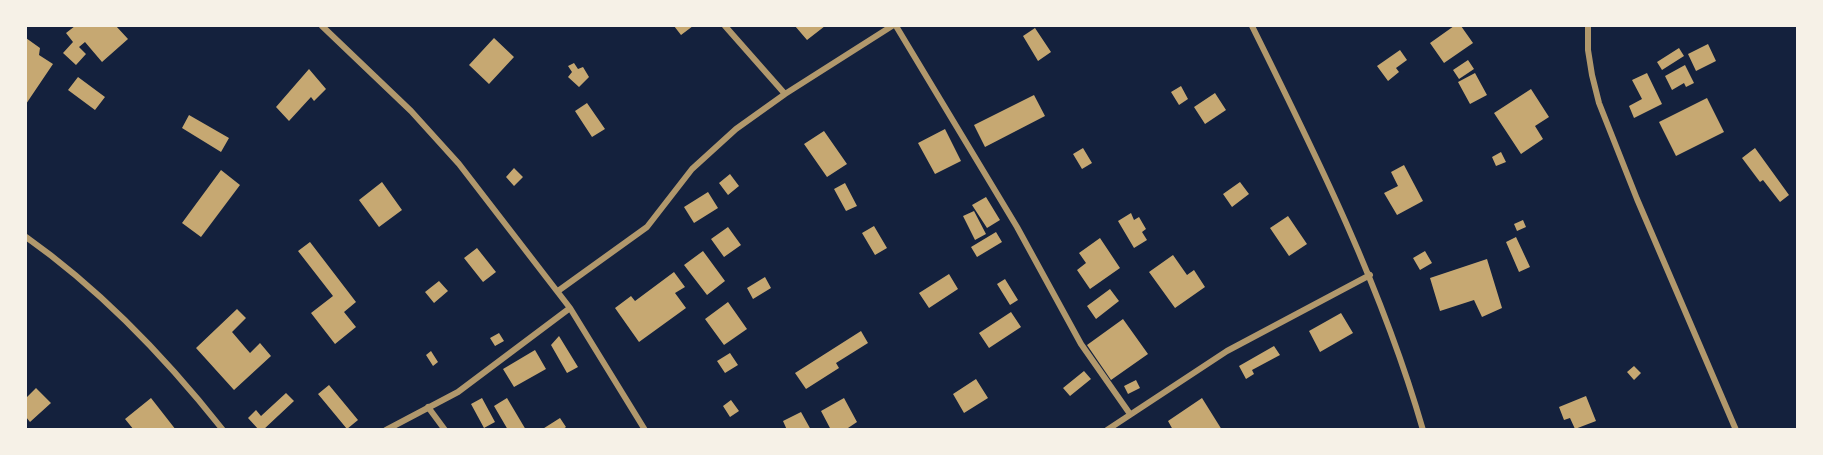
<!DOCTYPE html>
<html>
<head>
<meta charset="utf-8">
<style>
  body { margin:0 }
  #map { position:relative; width:1823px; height:455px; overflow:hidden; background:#14213d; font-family:"Times New Roman",serif }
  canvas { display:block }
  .frame { position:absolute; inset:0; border:27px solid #f6f1e7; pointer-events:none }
</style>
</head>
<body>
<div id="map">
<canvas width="1823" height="455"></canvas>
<div class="frame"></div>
</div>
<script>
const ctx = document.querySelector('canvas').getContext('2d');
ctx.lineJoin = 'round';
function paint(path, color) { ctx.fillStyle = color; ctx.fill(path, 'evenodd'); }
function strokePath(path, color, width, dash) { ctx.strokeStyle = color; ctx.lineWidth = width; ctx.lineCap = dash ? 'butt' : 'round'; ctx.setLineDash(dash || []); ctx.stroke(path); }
const building = new Path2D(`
  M 75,26 L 116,26 L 128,39 L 102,62 L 85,42 L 79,47 L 86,54 L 76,65 L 63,53 L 73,42 L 66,33 Z
  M 674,26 L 693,26 L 681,35 Z
  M 795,26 L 825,26 L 807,40 Z
  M 1454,26 L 1461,26 L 1473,43 L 1444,63 L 1430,43 Z
  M 1035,28 L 1051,52 L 1038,61 L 1023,36 Z
  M 26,38 L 40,48 L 39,55 L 53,64 L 26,104 Z
  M 494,38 L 514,57 L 489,84 L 469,65 Z
  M 1708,44 L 1716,61 L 1696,71 L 1688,54 Z
  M 1679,48 L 1684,56 L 1662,70 L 1657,62 Z
  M 1400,50 L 1407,60 L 1396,68 L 1399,72 L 1388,81 L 1377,66 Z
  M 1468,60 L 1474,69 L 1459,79 L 1453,70 Z
  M 574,63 L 578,69 L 583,67 L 589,77 L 579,87 L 568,77 L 572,72 L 568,66 Z
  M 1685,65 L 1694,83 L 1686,87 L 1684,83 L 1672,90 L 1665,76 Z
  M 309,69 L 326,89 L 314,101 L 311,97 L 289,121 L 276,107 Z
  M 1475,73 L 1487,95 L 1470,104 L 1458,82 Z
  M 1647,73 L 1662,104 L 1634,118 L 1629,106 L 1642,99 L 1632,80 Z
  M 78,77 L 105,97 L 95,110 L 68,90 Z
  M 1181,86 L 1188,99 L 1179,105 L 1171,92 Z
  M 1531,89 L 1549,117 L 1535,126 L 1543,139 L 1521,154 L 1494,113 Z
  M 1215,93 L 1226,110 L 1205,124 L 1194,107 Z
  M 1034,95 L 1045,116 L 985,147 L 974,125 Z
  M 1707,98 L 1724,132 L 1676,156 L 1659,122 Z
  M 587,103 L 605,129 L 592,137 L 575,111 Z
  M 189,115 L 229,138 L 221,152 L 182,128 Z
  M 945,129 L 961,161 L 935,174 L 918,143 Z
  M 824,131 L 847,164 L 827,177 L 804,144 Z
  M 1083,148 L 1092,163 L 1082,169 L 1073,154 Z
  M 1755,148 L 1789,195 L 1780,202 L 1763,180 L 1760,182 L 1742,158 Z
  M 1501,152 L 1506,162 L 1496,166 L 1492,157 Z
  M 1404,165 L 1423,201 L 1397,215 L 1384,193 L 1398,186 L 1391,172 Z
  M 514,168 L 523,177 L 514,186 L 506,177 Z
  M 221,170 L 240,185 L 201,237 L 182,223 Z
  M 730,174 L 739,186 L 728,195 L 719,183 Z
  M 382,182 L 402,210 L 379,227 L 359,200 Z
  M 1240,182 L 1249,194 L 1232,207 L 1223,194 Z
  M 845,183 L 857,206 L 846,211 L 834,189 Z
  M 708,192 L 718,208 L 694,223 L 684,207 Z
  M 986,197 L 1000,220 L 987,228 L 972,205 Z
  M 974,211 L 986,234 L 975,240 L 963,216 Z
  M 1131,213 L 1134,220 L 1139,217 L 1146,229 L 1142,232 L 1147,240 L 1134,248 L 1118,221 Z
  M 1288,216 L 1307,244 L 1289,256 L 1270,228 Z
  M 1523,220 L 1526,227 L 1517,231 L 1514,224 Z
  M 874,226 L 887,248 L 875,255 L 862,233 Z
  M 728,227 L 741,245 L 724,257 L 711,239 Z
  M 996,232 L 1002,242 L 977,257 L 971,247 Z
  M 1516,237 L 1530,267 L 1519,272 L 1506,242 Z
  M 1100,238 L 1120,268 L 1090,289 L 1077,270 L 1086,263 L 1079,253 Z
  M 310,242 L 356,302 L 344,312 L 356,327 L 335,344 L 311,313 L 333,296 L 298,251 Z
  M 477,248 L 496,272 L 483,282 L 464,258 Z
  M 703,251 L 725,281 L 707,295 L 684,265 Z
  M 1425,251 L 1432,263 L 1420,270 L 1413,258 Z
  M 1173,255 L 1187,275 L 1194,270 L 1205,287 L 1175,308 L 1149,272 Z
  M 1487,259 L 1502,308 L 1482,317 L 1474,300 L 1440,311 L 1430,278 Z
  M 674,272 L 685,287 L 675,293 L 686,308 L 639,342 L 615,308 L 631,296 L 635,301 Z
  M 949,274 L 958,289 L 929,308 L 919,293 Z
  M 765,277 L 771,288 L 753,299 L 747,288 Z
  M 1005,279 L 1018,300 L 1010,305 L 997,284 Z
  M 439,281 L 448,291 L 434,303 L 425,292 Z
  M 1110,289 L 1119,301 L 1096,319 L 1087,306 Z
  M 728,302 L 747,329 L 724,345 L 705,319 Z
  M 237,309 L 246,318 L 232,332 L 250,353 L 260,343 L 271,356 L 234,390 L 196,348 Z
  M 1011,312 L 1021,327 L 989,348 L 979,333 Z
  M 1341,313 L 1353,333 L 1320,352 L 1309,331 Z
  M 1123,319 L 1148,354 L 1111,380 L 1087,345 Z
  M 861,331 L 868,343 L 836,363 L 839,368 L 806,389 L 795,373 Z
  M 499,333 L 504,341 L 495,346 L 490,338 Z
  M 559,336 L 578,367 L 567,373 L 551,345 Z
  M 1274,346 L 1280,355 L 1252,370 L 1254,374 L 1246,379 L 1239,366 Z
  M 535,350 L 546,369 L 514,387 L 503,369 Z
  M 431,351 L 438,362 L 433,366 L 426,355 Z
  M 730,353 L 738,365 L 725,373 L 717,361 Z
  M 1634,366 L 1641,373 L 1634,380 L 1627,372 Z
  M 1084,371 L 1091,379 L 1070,396 L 1063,388 Z
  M 976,379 L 988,398 L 964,413 L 953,394 Z
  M 1136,380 L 1140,388 L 1128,394 L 1124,386 Z
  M 329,385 L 358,420 L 347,429 L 318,394 Z
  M 36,388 L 51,403 L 30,422 L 26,417 L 26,398 Z
  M 286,393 L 294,401 L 263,430 L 259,430 L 248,418 L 256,410 L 261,416 Z
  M 1586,396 L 1596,421 L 1575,429 L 1570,418 L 1564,420 L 1559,407 Z
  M 151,398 L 176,430 L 134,430 L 125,419 Z
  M 482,398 L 495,422 L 484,428 L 471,404 Z
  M 507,398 L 526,430 L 508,430 L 494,406 Z
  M 844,398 L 857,422 L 845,430 L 831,430 L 821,411 Z
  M 1202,398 L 1222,430 L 1173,430 L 1168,421 Z
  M 731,400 L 739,411 L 730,417 L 723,406 Z
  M 801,412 L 811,430 L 787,430 L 783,421 Z
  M 560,418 L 566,427 L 562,430 L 541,430 Z`);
const minor = new Path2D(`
  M 322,26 L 411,111 L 459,164 L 570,308 L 645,430
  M 725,26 L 785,94
  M 896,26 L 1017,227 L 1081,344 L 1130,414
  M 1252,26 C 1317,157 1382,288 1423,430
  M 1588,26 L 1588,50 L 1592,75 L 1599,103 L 1637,199 L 1736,430
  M 26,237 C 101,290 166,358 223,430
  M 558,291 L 647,227 L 692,169 L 736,129 L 785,94 L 892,26
  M 428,407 L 445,430
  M 386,430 L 458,392 L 570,308
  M 1107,430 L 1227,351 L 1370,275`);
paint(building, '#c6a872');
strokePath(minor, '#b1986c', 6);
</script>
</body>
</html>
